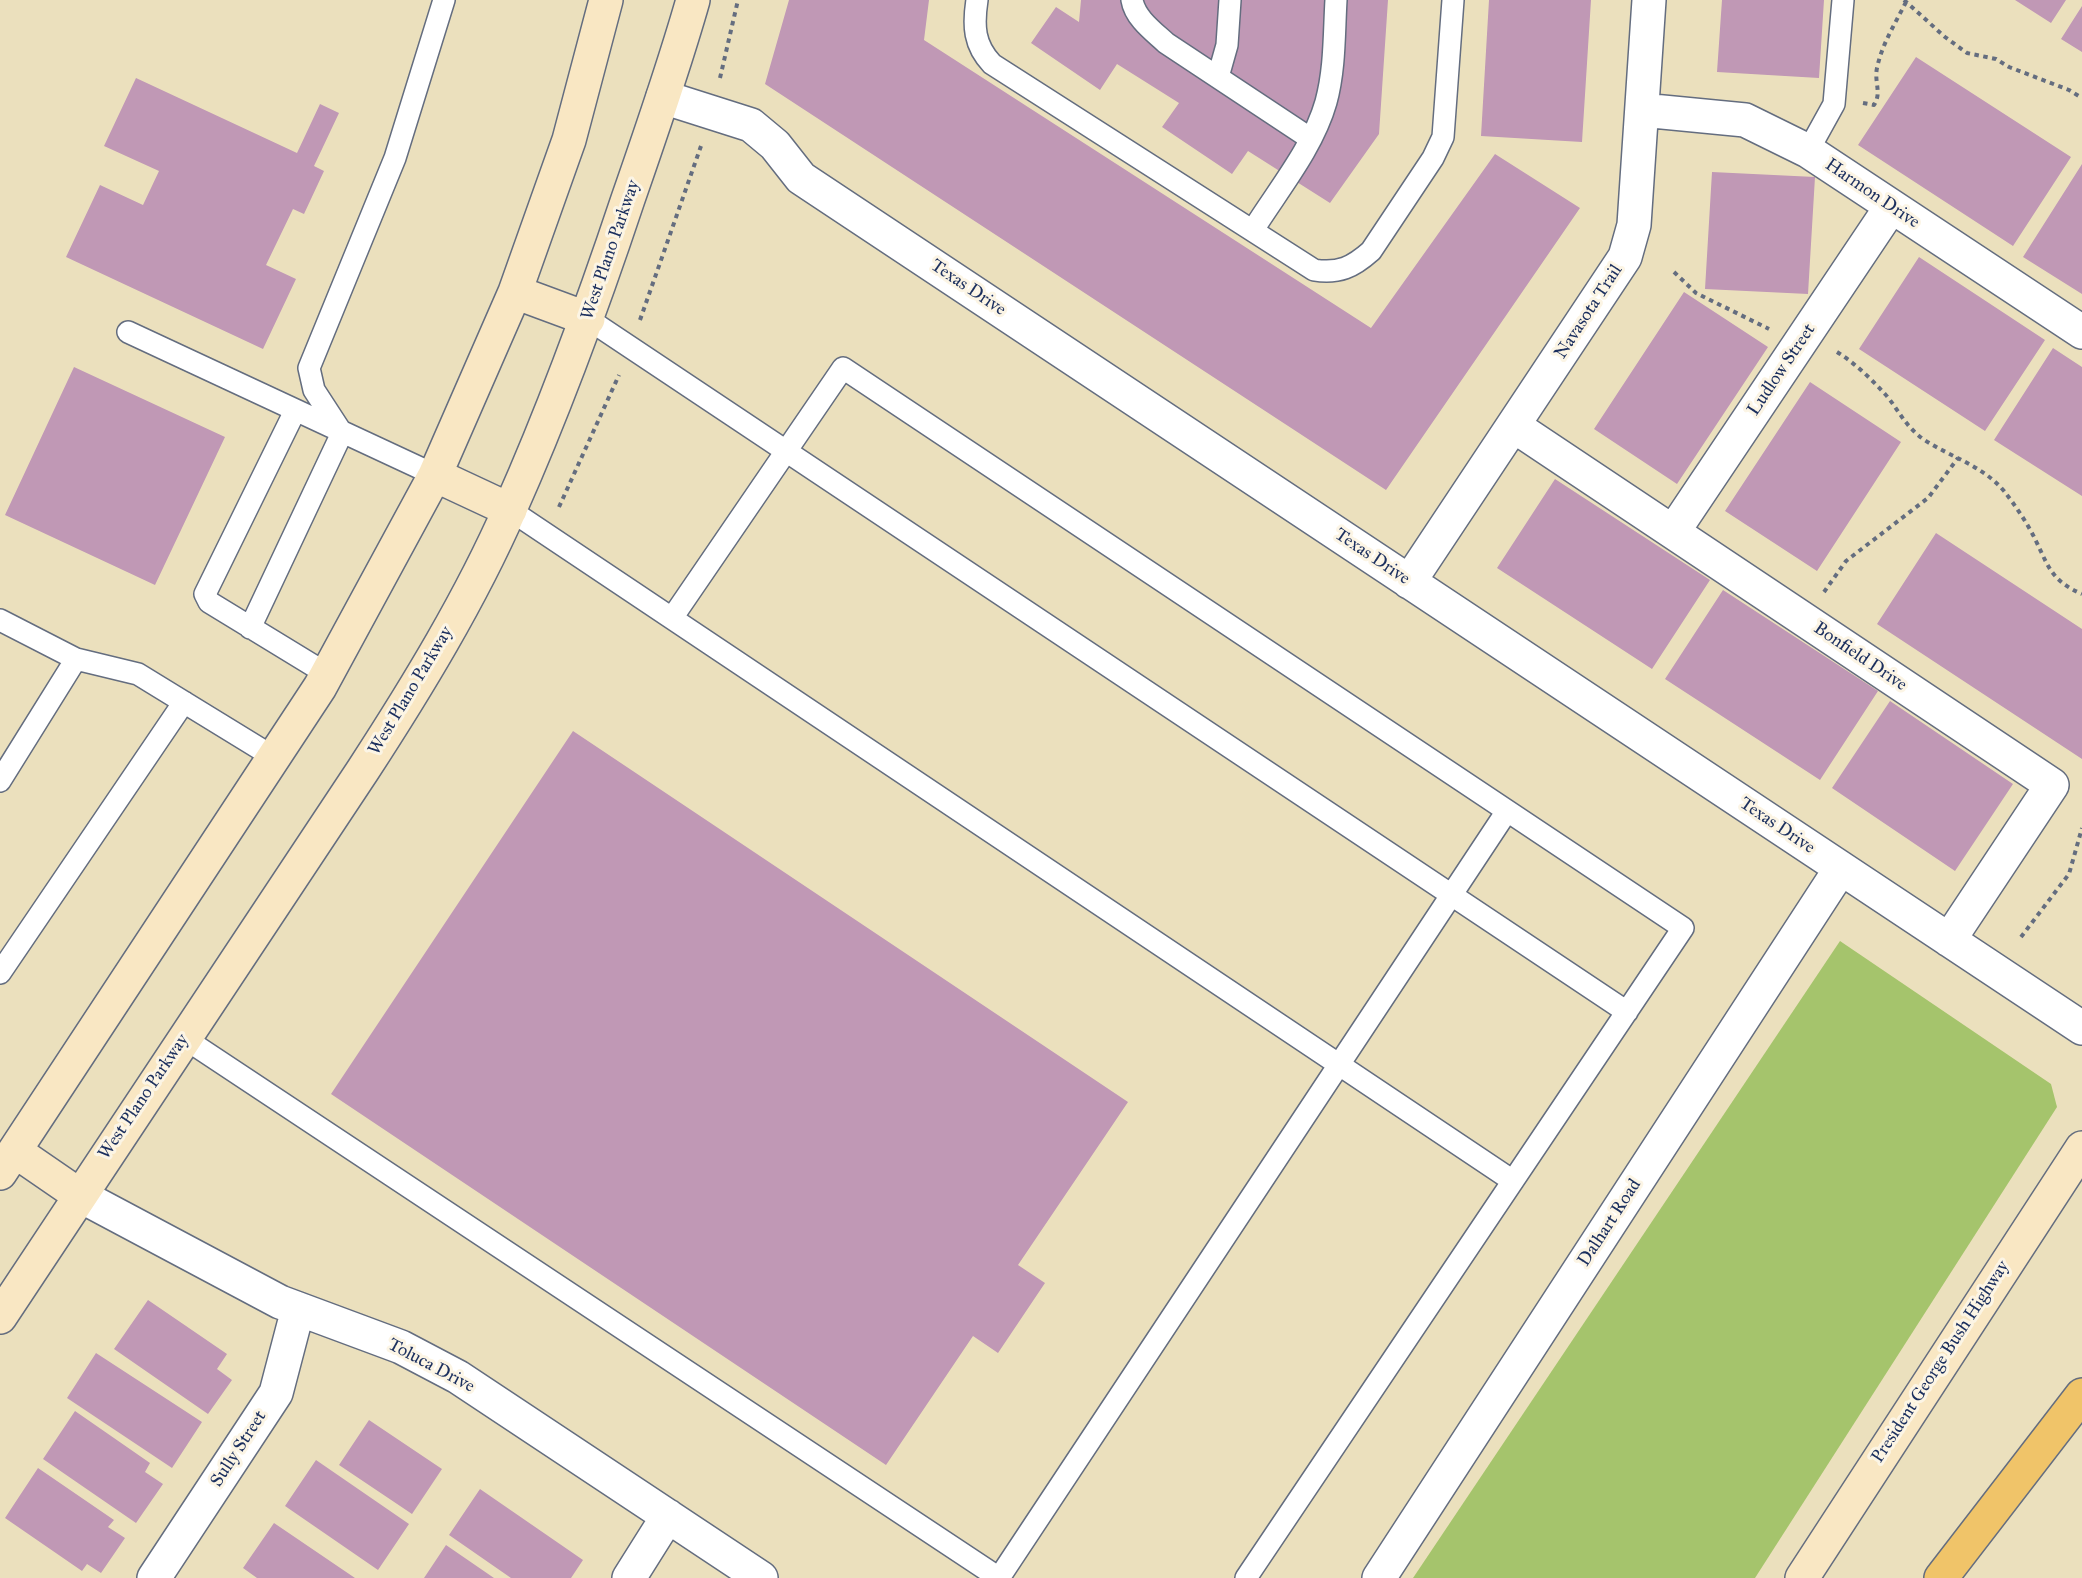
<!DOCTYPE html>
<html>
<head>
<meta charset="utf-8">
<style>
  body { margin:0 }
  canvas { display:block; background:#ebe0bd }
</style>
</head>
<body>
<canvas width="2082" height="1578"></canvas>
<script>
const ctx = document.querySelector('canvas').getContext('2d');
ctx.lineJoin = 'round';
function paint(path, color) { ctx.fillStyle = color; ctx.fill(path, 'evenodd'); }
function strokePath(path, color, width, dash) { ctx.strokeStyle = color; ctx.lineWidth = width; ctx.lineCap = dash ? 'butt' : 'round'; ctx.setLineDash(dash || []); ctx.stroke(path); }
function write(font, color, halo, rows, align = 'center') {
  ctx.font = font + ' "IM FELL Great Primer",serif'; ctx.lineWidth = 6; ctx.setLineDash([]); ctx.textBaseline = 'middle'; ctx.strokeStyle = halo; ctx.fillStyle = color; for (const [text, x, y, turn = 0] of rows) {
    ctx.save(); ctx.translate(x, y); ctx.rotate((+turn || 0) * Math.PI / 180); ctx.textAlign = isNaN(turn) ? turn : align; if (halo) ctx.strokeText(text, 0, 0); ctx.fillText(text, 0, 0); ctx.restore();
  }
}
const green = new Path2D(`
  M 1840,941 L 2051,1084 L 2057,1107 L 1755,1578 L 1413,1578 Z`);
const building = new Path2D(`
  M 789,0 L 929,0 L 924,40 L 1371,328 L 1495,154 L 1580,208 L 1386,490 L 765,84 Z
  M 1081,0 L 1388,0 L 1379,134 L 1330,203 L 1248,151 L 1232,174 L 1162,127 L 1179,103 L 1117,64 L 1100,90 L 1031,43 L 1056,7 L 1079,22 Z
  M 1489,0 L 1591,0 L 1582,142 L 1481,136 Z
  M 1722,0 L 1824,0 L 1819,78 L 1717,72 Z
  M 2015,0 L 2066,0 L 2051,23 Z
  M 2082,6 L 2082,52 L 2061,39 Z
  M 1916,57 L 2071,157 L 2013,246 L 1858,145 Z
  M 136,78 L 297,153 L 320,104 L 339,113 L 314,166 L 324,171 L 304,214 L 293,209 L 266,265 L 296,279 L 263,349 L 66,257 L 100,185 L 143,205 L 159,171 L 104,146 Z
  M 2082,164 L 2082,294 L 2023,257 Z
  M 1712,172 L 1815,177 L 1808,294 L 1705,289 Z
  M 1919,257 L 2045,340 L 1985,431 L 1859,349 Z
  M 1684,292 L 1768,347 L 1677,484 L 1594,429 Z
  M 2053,348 L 2082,367 L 2082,496 L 1994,440 Z
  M 74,367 L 225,437 L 155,585 L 5,515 Z
  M 1810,382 L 1901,442 L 1817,571 L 1725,511 Z
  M 1555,479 L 1710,580 L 1652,669 L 1497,568 Z
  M 1936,533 L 2082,629 L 2082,759 L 1877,624 Z
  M 1723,590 L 1878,691 L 1820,780 L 1665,679 Z
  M 1890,701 L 2013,784 L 1955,871 L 1832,788 Z
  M 573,731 L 1128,1102 L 1018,1265 L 1045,1283 L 998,1353 L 973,1336 L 886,1465 L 331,1094 Z
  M 148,1300 L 227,1354 L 217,1369 L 232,1380 L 208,1414 L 114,1349 Z
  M 96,1353 L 202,1422 L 172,1468 L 67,1398 Z
  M 75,1411 L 150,1463 L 145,1472 L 163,1484 L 136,1523 L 43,1459 Z
  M 369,1420 L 442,1469 L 412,1514 L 339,1465 Z
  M 316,1460 L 409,1524 L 378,1570 L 285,1506 Z
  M 38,1468 L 114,1520 L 108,1527 L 125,1538 L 101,1573 L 87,1564 L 82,1571 L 5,1518 Z
  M 480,1489 L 583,1560 L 571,1578 L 511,1578 L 449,1535 Z
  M 274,1523 L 355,1578 L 257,1578 L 243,1568 Z
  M 446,1545 L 494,1578 L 424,1578 Z`);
const path = new Path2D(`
  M 1904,0 L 1945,37 L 1967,53 L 1996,59 L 2009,67 L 2069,90 L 2082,98
  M 720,78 L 738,0
  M 1863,103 L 1874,105 C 1882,93 1874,82 1877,68 C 1882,44 1895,24 1906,2
  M 1674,272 L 1696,293 L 1769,329
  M 640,320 L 701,146
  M 1837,352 C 1855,363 1871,379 1885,394 C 1899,410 1904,425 1923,439 C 1950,457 1982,465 2004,491 C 2015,505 2028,524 2036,541 C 2049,568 2052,581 2082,594
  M 559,507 L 619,375
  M 1824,592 L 1846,561 L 1928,498 L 1958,458
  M 2021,937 L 2069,874 L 2082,828`);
const service = new Path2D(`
  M 977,0 C 973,26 974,45 992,64 L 1314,270 C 1339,274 1353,267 1371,251 L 1433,158 L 1443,137 L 1453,0
  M 1132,0 C 1135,18 1153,31 1166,43 L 1311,139
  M 1218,77 L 1227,45 L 1230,0
  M 1808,151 L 1834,104 L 1843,0
  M 1253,230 C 1278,190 1313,148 1326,102 C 1335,69 1334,34 1336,0
  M 588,319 L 1627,1012
  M 128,332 L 435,475
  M 295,411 L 205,594 L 209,602 L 327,674
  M 342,433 L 314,390 L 309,368 L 395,158 L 444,0
  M 510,510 L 1513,1181
  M 672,618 L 843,368 L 1683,928 L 1246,1578
  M 0,620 L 76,659
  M 250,628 L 342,433
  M 0,781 L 76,659 L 138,674 L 275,758
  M 0,973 L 184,702
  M 184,1038 L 999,1578
  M 999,1578 L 1507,811`);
const minor = new Path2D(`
  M 663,97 L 751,125 L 775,145 L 801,178 L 2082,1028
  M 1642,110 L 1745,120 L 1808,151 L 2082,332
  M 1514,426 L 2052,785 L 1949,940
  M 1673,532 L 1891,207
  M 1409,582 L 1625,257 L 1634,225 L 1649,0
  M 79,1195 L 280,1302 L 401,1347 L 458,1377 L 761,1578
  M 154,1578 L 276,1393 L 298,1309
  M 629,1578 L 668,1516
  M 1379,1578 L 1841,868`);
const secondary = new Path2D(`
  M 515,292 L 588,319
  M 435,475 L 510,510
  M 15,1151 L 79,1195
  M 0,1173 L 320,687 L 435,475 L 515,292 L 569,140 L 606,0
  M 0,1317 L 363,770 C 417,687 470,600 510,509 C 555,408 593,304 628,199 C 651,133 674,67 693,0
  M 1802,1578 L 2082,1148`);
const motorway = new Path2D(`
  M 1941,1578 L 2082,1395`);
const streetNames = [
  ["Harmon Drive",1872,194,34],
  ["West Plano Parkway",611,250,-71],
  ["Texas Drive",968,288,34],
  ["Navasota Trail",1589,312,-57],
  ["Ludlow Street",1782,370,-56],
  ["Texas Drive",1372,557,34],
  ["Bonfield Drive",1860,657,34],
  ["West Plano Parkway",411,691,-59],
  ["Texas Drive",1777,826,34],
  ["West Plano Parkway",144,1097,-56],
  ["Dalhart Road",1610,1223,-57],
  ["President George Bush Highway",1941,1362,-57],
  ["Toluca Drive",431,1366,28],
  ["Sully Street",239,1449,-57]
];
paint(green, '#a5c46c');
paint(building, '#c098b5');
strokePath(service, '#646d7f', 24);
strokePath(minor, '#646d7f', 36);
strokePath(secondary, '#646d7f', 36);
strokePath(motorway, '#646d7f', 36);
strokePath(path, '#646d7f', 4, [4.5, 4.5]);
strokePath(service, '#fff', 21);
strokePath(minor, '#fff', 33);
strokePath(secondary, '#f9e7c3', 33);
strokePath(motorway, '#f0c469', 33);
write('18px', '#1b2f5e', '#fcf5e5', streetNames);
</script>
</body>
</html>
